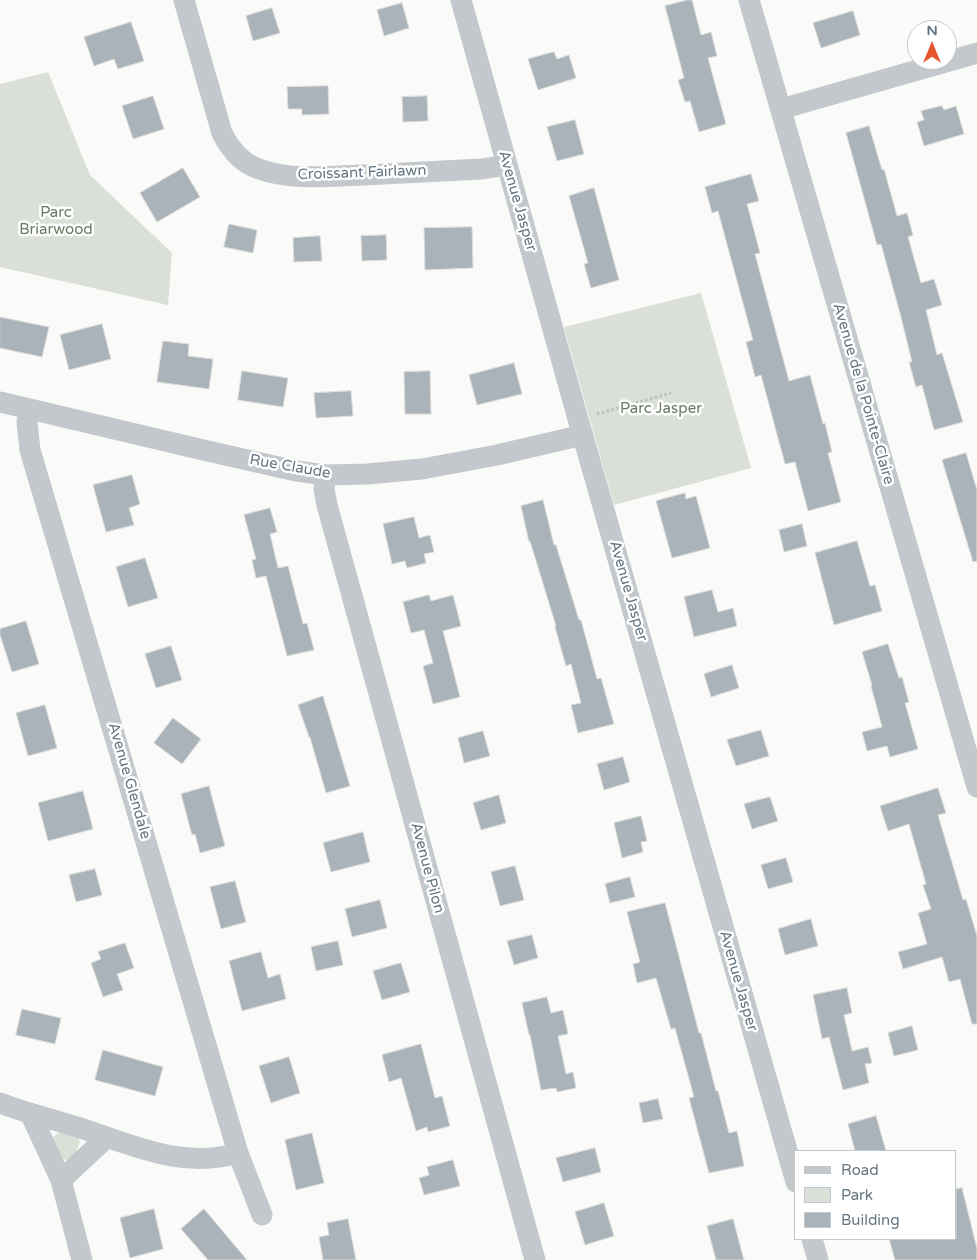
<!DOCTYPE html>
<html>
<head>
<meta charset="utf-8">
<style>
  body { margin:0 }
  #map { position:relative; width:977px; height:1260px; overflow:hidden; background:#fafaf8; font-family:"Varela Round",sans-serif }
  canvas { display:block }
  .legend { position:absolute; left:794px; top:1150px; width:162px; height:90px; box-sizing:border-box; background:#fff; border:1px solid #c1c8cd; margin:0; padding:6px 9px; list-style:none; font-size:15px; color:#657683 }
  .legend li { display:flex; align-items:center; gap:10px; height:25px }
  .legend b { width:25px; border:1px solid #c1c8cd }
  .north { position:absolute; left:907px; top:20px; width:50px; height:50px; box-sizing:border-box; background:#fff; border:1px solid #c1c8cd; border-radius:50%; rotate:0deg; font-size:14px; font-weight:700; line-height:20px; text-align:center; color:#657683 }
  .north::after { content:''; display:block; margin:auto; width:18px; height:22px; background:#e4572e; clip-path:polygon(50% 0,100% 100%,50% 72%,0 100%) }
</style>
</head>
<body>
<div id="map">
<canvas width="977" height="1260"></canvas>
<ul class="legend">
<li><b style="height:6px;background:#c3c8cc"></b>Road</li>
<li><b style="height:14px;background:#dadfd7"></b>Park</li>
<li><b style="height:14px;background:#aab3b9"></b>Building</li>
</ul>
<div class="north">N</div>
</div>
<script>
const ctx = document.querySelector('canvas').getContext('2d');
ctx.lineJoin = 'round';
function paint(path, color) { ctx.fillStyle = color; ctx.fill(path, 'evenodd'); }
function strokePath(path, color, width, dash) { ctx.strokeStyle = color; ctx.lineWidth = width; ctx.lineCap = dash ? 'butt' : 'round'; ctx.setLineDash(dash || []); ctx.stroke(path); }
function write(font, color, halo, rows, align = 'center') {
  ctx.font = font + ' "Varela Round",sans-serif'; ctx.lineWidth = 5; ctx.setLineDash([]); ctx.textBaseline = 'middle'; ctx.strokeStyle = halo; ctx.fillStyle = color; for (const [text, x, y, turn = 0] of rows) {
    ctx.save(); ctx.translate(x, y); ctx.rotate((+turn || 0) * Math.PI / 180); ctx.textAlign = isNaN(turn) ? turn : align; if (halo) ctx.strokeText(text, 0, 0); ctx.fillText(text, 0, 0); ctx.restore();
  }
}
const green = new Path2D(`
  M 48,72 L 90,175 L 172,253 L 168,305 L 0,267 L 0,84 Z
  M 701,293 L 751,468 L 614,505 L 564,327 Z
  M 65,1132 L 77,1137 L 80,1141 L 76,1153 L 67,1160 L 60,1159 L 51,1139 L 58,1133 Z`);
const building = new Path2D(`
  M 687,0 L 692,0 L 701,35 L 711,32 L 717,56 L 708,58 L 726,124 L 699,132 L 690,101 L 685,102 L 678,80 L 684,78 L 665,6 Z
  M 402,3 L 409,28 L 384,36 L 377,10 Z
  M 272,8 L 280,33 L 253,41 L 246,16 Z
  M 853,11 L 860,35 L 821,48 L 813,23 Z
  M 131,22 L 144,61 L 118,69 L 114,59 L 94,66 L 84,37 Z
  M 554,52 L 557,59 L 569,55 L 576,78 L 538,90 L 528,59 Z
  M 328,86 L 329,114 L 302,115 L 302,109 L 288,109 L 287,87 Z
  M 153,96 L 164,129 L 133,139 L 122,106 Z
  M 427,96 L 428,121 L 403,122 L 402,97 Z
  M 942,106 L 944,110 L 956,106 L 964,134 L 924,146 L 917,122 L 924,120 L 921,111 Z
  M 575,120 L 584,154 L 557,161 L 547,127 Z
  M 869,126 L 882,170 L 884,169 L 897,216 L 907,213 L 913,235 L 908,237 L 921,283 L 934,279 L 942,305 L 926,310 L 937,355 L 942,353 L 963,422 L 934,430 L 922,385 L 916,387 L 909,362 L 912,362 L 901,317 L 881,244 L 877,245 L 846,133 Z
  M 183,168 L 200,197 L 157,222 L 140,193 Z
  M 751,174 L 759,201 L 747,204 L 760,253 L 755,254 L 789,381 L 810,375 L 823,424 L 825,423 L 832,452 L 828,453 L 841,502 L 808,511 L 795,462 L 785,464 L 761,375 L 755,377 L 746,342 L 753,340 L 718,211 L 712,213 L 705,187 Z
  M 594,188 L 619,280 L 591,288 L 584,264 L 588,263 L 569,196 Z
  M 229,224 L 257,230 L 253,253 L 224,247 Z
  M 472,227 L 473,268 L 425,270 L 424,228 Z
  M 386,235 L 387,260 L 362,261 L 361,236 Z
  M 320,236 L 322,261 L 294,262 L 293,238 Z
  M 0,317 L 49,327 L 42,357 L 0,348 Z
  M 102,324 L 111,359 L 69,370 L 60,335 Z
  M 163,341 L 189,344 L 188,356 L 213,359 L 209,389 L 157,382 Z
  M 514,363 L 522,394 L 477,405 L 469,375 Z
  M 242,371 L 288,378 L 283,407 L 238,400 Z
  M 430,371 L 431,414 L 405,414 L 404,372 Z
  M 351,391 L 353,416 L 316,418 L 314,393 Z
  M 966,453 L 977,490 L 977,561 L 973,562 L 942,460 Z
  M 132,475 L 140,504 L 129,508 L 134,525 L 106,532 L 93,485 Z
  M 685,493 L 686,499 L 696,496 L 710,548 L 672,558 L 656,501 Z
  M 543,500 L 554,545 L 556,545 L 579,620 L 581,620 L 597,679 L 601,678 L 614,724 L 578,733 L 571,705 L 581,703 L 571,664 L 566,666 L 555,627 L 556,626 L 530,541 L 529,542 L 521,506 Z
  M 270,508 L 277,532 L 270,534 L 278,568 L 288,566 L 303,624 L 307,623 L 314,650 L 287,656 L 266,576 L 256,578 L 252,560 L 256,559 L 244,515 Z
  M 414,517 L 419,538 L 430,535 L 434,552 L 424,554 L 426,563 L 407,568 L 405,561 L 392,564 L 383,524 Z
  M 802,524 L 807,546 L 784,552 L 779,530 Z
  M 857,541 L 870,586 L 875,585 L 882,611 L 834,625 L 815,553 Z
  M 145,558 L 158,598 L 128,607 L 116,567 Z
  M 712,590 L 718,612 L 733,608 L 737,626 L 694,637 L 684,597 Z
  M 429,595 L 431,601 L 453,595 L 461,626 L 443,631 L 460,697 L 433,704 L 423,666 L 433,663 L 424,630 L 411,633 L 403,602 Z
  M 26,621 L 39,664 L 12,672 L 0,635 L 0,629 Z
  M 888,644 L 899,678 L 902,677 L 909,702 L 905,703 L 918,749 L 890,757 L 887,746 L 867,751 L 862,732 L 882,727 L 871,686 L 872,685 L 862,652 Z
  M 171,646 L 182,680 L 156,688 L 145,654 Z
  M 732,665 L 739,688 L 711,697 L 704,674 Z
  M 323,696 L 350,786 L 326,793 L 310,737 L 309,737 L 298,705 Z
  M 45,705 L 57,748 L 28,756 L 16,713 Z
  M 173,718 L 201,739 L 182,764 L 154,743 Z
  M 761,730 L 769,756 L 736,766 L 727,740 Z
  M 483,731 L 490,756 L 464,763 L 458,738 Z
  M 623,757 L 630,782 L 604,790 L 597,764 Z
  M 209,786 L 225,846 L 200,853 L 195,834 L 192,835 L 181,794 Z
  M 938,788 L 946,813 L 938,815 L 963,900 L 966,899 L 977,936 L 977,1024 L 972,1024 L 960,979 L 949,982 L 942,957 L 903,969 L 898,952 L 927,944 L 918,913 L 931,909 L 923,885 L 926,884 L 909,824 L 888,831 L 880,806 Z
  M 83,791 L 93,829 L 48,841 L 38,803 Z
  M 499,795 L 506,823 L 481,830 L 473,803 Z
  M 770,797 L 778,821 L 752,829 L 744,804 Z
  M 641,816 L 647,841 L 641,842 L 643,852 L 622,858 L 614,823 Z
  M 363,832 L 370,862 L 331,872 L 323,843 Z
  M 786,858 L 793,882 L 768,889 L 761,865 Z
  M 515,866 L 524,900 L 500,906 L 491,872 Z
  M 95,869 L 102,895 L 76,902 L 69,875 Z
  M 630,877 L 635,897 L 610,903 L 605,884 Z
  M 235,881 L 246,922 L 221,929 L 210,887 Z
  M 380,900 L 387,928 L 352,937 L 345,909 Z
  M 665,903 L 699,1033 L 701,1033 L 716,1091 L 718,1091 L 729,1133 L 737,1131 L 744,1166 L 709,1173 L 689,1098 L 694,1097 L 675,1028 L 671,1029 L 656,978 L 637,983 L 633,964 L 640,962 L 627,912 Z
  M 811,919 L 818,946 L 785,955 L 778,929 Z
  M 532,935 L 538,958 L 514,965 L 507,941 Z
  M 338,941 L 343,965 L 316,971 L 311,947 Z
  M 125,943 L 134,968 L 117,974 L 123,990 L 103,997 L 91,963 L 101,959 L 98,952 Z
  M 261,952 L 268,978 L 280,974 L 286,999 L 242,1011 L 229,961 Z
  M 401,963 L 410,992 L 382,1000 L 373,971 Z
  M 847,988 L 852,1013 L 844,1015 L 852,1051 L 868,1047 L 872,1063 L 865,1064 L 869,1083 L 843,1090 L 829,1037 L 822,1039 L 813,995 Z
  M 547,997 L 551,1013 L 563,1010 L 568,1034 L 558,1036 L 566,1074 L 573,1072 L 576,1088 L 557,1092 L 556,1088 L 541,1090 L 530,1035 L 529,1035 L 522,1003 Z
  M 22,1009 L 61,1018 L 55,1044 L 16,1035 Z
  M 912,1026 L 918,1050 L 894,1056 L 888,1033 Z
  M 421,1044 L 435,1098 L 442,1096 L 450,1126 L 428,1132 L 427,1127 L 416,1131 L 401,1078 L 389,1082 L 382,1055 Z
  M 103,1050 L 163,1067 L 155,1096 L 95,1080 Z
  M 289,1057 L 300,1093 L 271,1103 L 259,1066 Z
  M 658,1099 L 663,1119 L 643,1123 L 639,1103 Z
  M 876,1116 L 886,1151 L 855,1151 L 848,1124 Z
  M 312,1133 L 324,1183 L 296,1190 L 285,1140 Z
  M 595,1148 L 601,1172 L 563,1182 L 556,1158 Z
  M 453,1160 L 460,1186 L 424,1195 L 419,1178 L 429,1175 L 427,1167 Z
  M 962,1188 L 977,1249 L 977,1260 L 895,1260 L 889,1239 L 956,1239 L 956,1189 Z
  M 604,1203 L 614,1236 L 585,1245 L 575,1212 Z
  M 154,1209 L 163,1249 L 130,1258 L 120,1218 Z
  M 204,1209 L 247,1260 L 208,1260 L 181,1229 Z
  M 348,1219 L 356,1260 L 323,1260 L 319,1237 L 329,1235 L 327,1223 Z
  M 733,1219 L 744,1260 L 716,1260 L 707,1226 Z`);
const path = new Path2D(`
  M 597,414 L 671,393`);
const street = new Path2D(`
  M 184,0 L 222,133 C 230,149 241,163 259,169 C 292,181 330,176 364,175 C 404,173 443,171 482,169 L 507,165
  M 461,0 L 578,419 L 796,1182
  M 749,0 L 977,787
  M 781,109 L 977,53
  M 0,402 L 199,449 L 296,471 L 326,475 L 367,474 L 422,469 L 497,455 L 583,435
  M 326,475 L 324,489 L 327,505 L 535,1260
  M 0,1103 C 26,1113 52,1119 77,1127 C 131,1144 181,1170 238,1153 L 30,450 L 27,422 L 30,409
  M 31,1115 L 61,1180 L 82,1260
  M 238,1153 L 262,1215
  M 61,1180 L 106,1138
  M 812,1239 L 818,1260`);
const streetNames = [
  ["Croissant Fairlawn",362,173,-2],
  ["Avenue Jasper",517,201,74],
  ["Avenue de la Pointe-Claire",863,394,74],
  ["Rue Claude",290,467,10],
  ["Avenue Jasper",628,591,74],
  ["Avenue Glendale",129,781,74],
  ["Avenue Pilon",427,868,75],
  ["Avenue Jasper",738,981,74]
];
const parkNames = [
  ["Parc",56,213],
  ["Briarwood",56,230],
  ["Parc Jasper",661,409]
];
paint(green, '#dadfd7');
paint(building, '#aab3b9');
strokePath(building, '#dcdcda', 1);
strokePath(path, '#bbbfc2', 3, [2.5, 2.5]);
strokePath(street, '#c3c8cc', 21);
write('15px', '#657683', '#fff', streetNames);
write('15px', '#687a64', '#fff', parkNames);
</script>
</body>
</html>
